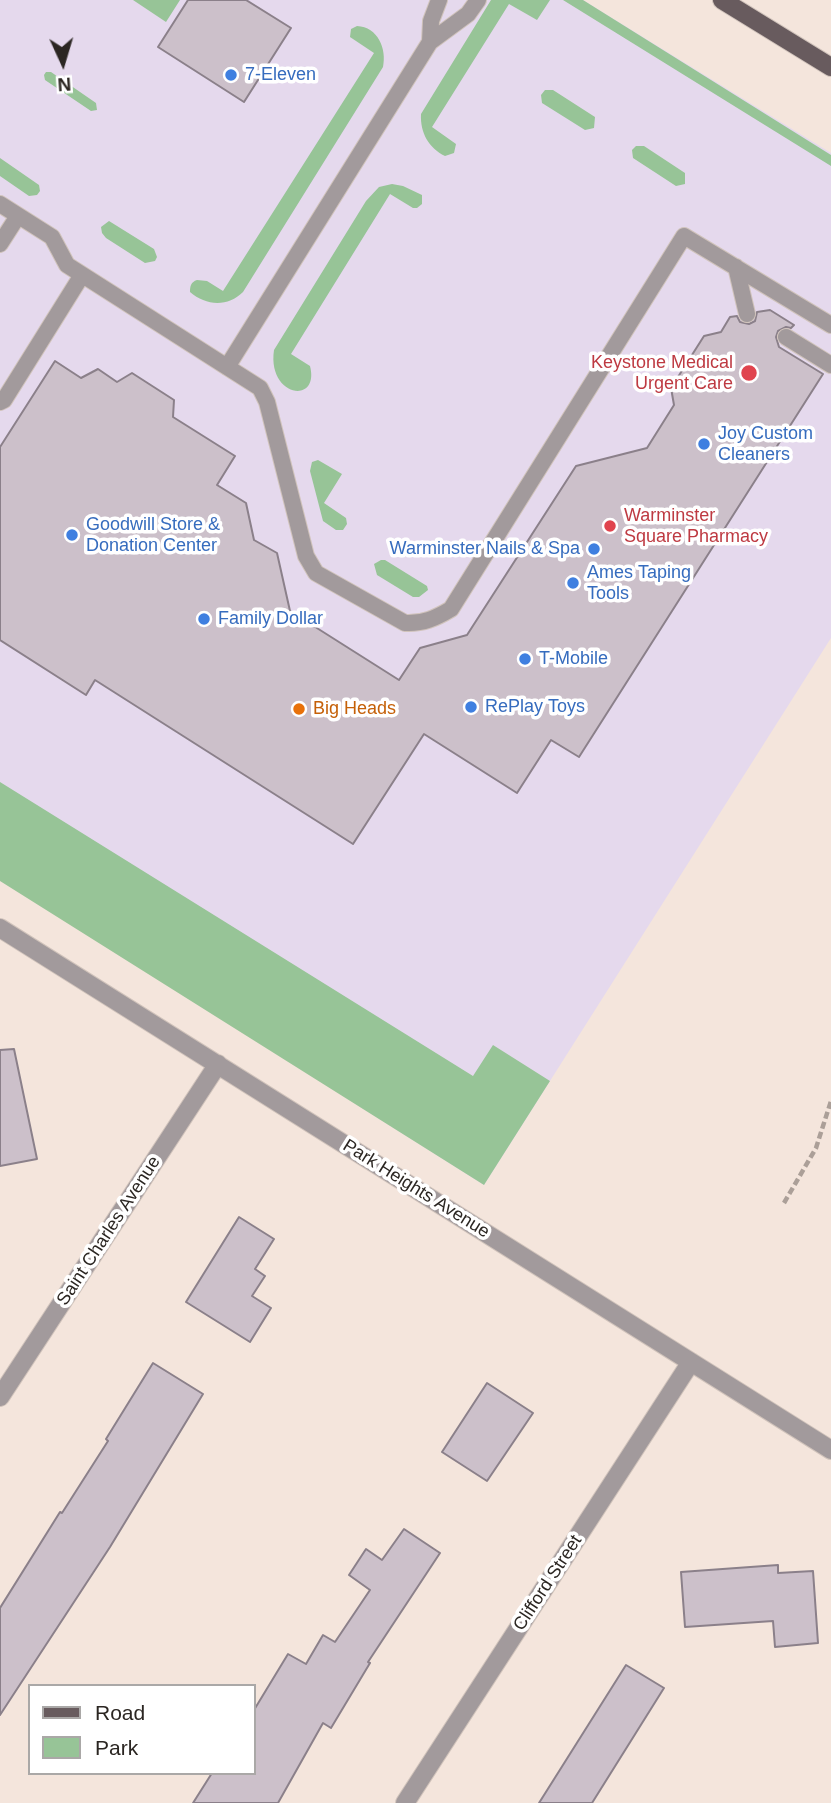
<!DOCTYPE html>
<html>
<head>
<meta charset="utf-8">
<style>
  body { margin:0 }
  #map { position:relative; width:831px; height:1803px; overflow:hidden; background:#f4e5dc; font-family:Helvetica,sans-serif }
  canvas { display:block }
  .legend { position:absolute; left:28px; top:1684px; width:228px; height:91px; box-sizing:border-box; background:#fff; border:2px solid #aaa8a7; margin:0; padding:9px 12px; list-style:none; font-size:21px; color:#2b2622 }
  .legend li { display:flex; align-items:center; gap:14px; height:35px }
  .legend b { width:35px; border:2px solid #aaa8a7 }
  .north { position:absolute; left:28px; top:28px; width:70px; height:70px; -webkit-text-stroke:5px #fff; paint-order:stroke; rotate:176deg; font-size:19px; font-weight:700; line-height:28px; text-align:center; color:#2b2622 }
  .north::after { content:''; display:block; margin:auto; width:24px; height:32px; background:#2b2622; clip-path:polygon(50% 0,100% 100%,50% 72%,0 100%) }
</style>
</head>
<body>
<div id="map">
<canvas width="831" height="1803"></canvas>
<ul class="legend">
<li><b style="height:9px;background:#685b5e"></b>Road</li>
<li><b style="height:19px;background:#97c497"></b>Park</li>
</ul>
<div class="north">N</div>
</div>
<script>
const ctx = document.querySelector('canvas').getContext('2d');
ctx.lineJoin = 'round';
function paint(path, color) { ctx.fillStyle = color; ctx.fill(path, 'evenodd'); }
function strokePath(path, color, width, dash) { ctx.strokeStyle = color; ctx.lineWidth = width; ctx.lineCap = dash ? 'butt' : 'round'; ctx.setLineDash(dash || []); ctx.stroke(path); }
function write(font, color, halo, rows, align = 'center') {
  ctx.font = font + ' Helvetica,sans-serif'; ctx.lineWidth = 7; ctx.setLineDash([]); ctx.textBaseline = 'middle'; ctx.strokeStyle = halo; ctx.fillStyle = color; for (const [text, x, y, turn = 0] of rows) {
    ctx.save(); ctx.translate(x, y); ctx.rotate((+turn || 0) * Math.PI / 180); ctx.textAlign = isNaN(turn) ? turn : align; if (halo) ctx.strokeText(text, 0, 0); ctx.fillText(text, 0, 0); ctx.restore();
  }
}
const commercial = new Path2D(`
  M 0,0 L 583,0 L 831,153 L 831,638 L 484,1185 L 0,879 Z`);
const green = new Path2D(`
  M 133,0 L 180,0 L 166,22 Z
  M 491,0 L 550,0 L 537,20 L 509,4 L 432,127 L 456,144 L 454,153 L 445,156 C 429,148 420,133 421,114 Z
  M 563,0 L 583,0 L 831,155 L 831,166 Z
  M 357,26 C 378,27 387,49 383,67 L 243,292 C 228,307 206,306 190,292 C 190,286 191,282 197,280 L 207,281 L 223,291 L 374,53 L 350,37 L 351,29 Z
  M 46,72 L 51,72 L 96,103 L 97,110 L 91,111 L 45,80 L 44,75 Z
  M 545,90 L 553,90 L 595,117 L 594,128 L 585,130 L 542,103 L 541,95 Z
  M 636,146 L 644,146 L 685,173 L 685,184 L 676,186 L 633,158 L 632,150 Z
  M 0,158 L 39,185 L 40,191 L 37,195 L 29,196 L 0,176 Z
  M 392,184 L 403,186 L 422,195 L 422,204 L 417,208 L 413,208 L 390,194 L 291,354 L 310,366 C 320,405 267,397 274,350 L 366,201 L 379,187 Z
  M 109,221 L 154,249 L 157,257 L 155,261 L 145,263 L 106,238 L 102,233 L 101,227 Z
  M 318,460 L 342,474 L 324,503 L 346,518 L 347,524 L 343,530 L 336,530 L 323,521 L 310,471 L 312,462 Z
  M 381,560 L 385,560 L 427,586 L 428,590 L 419,597 L 413,597 L 377,575 L 374,564 Z
  M 0,782 L 473,1076 L 493,1045 L 550,1081 L 484,1185 L 0,881 Z`);
const building = new Path2D(`
  M 188,0 L 246,0 L 291,28 L 244,102 L 158,47 Z
  M 770,310 L 794,325 L 791,328 L 786,327 L 778,331 L 776,337 L 779,347 L 823,374 L 579,757 L 551,740 L 517,793 L 424,734 L 353,844 L 95,680 L 86,695 L 0,640 L 0,447 L 55,361 L 81,378 L 98,369 L 117,382 L 132,373 L 174,400 L 173,417 L 235,456 L 217,485 L 246,503 L 254,540 L 277,553 L 290,611 L 399,680 L 420,648 L 467,635 L 576,466 L 647,448 L 674,405 L 671,388 L 704,336 L 721,332 L 730,317 L 737,316 L 740,322 L 749,324 L 755,321 L 757,312 Z
  M 14,1049 L 37,1159 L 0,1166 L 0,1050 Z
  M 239,1217 L 274,1239 L 255,1269 L 265,1276 L 252,1296 L 271,1308 L 250,1342 L 186,1302 Z
  M 153,1363 L 203,1394 L 110,1547 L 0,1715 L 0,1608 L 60,1512 L 62,1513 L 108,1441 L 106,1439 Z
  M 487,1383 L 533,1413 L 487,1481 L 442,1452 Z
  M 404,1529 L 440,1553 L 368,1662 L 370,1663 L 331,1728 L 323,1723 L 278,1803 L 193,1803 L 212,1773 L 254,1773 L 254,1710 L 288,1654 L 306,1664 L 323,1635 L 335,1642 L 370,1590 L 349,1575 L 366,1549 L 382,1560 Z
  M 778,1565 L 778,1573 L 813,1571 L 818,1643 L 775,1647 L 773,1621 L 685,1627 L 681,1572 Z
  M 626,1665 L 664,1688 L 592,1803 L 539,1803 Z`);
const path = new Path2D(`
  M 784,1203 L 816,1148 L 831,1101`);
const service = new Path2D(`
  M 430,42 L 431,21 L 439,0
  M 0,204 L 52,237 L 67,265 L 260,388 L 267,402 L 306,556 L 316,573 L 405,623 C 423,624 436,618 451,609 L 684,236 L 831,325
  M 0,244 L 18,216
  M 736,267 L 747,314
  M 786,337 L 831,365
  M 227,367 L 430,42 L 468,14 L 478,0
  M 0,402 L 4,400 L 82,275`);
const minor = new Path2D(`
  M 0,928 L 831,1450
  M 0,1397 L 218,1064
  M 405,1803 L 691,1362`);
const primary = new Path2D(`
  M 722,0 L 831,67`);
const markers = [
  [231,75,7,"#3f7fe0"],
  [749,373,9,"#e0444e"],
  [704,444,7,"#3f7fe0"],
  [610,526,7,"#e0444e"],
  [72,535,7,"#3f7fe0"],
  [594,549,7,"#3f7fe0"],
  [573,583,7,"#3f7fe0"],
  [204,619,7,"#3f7fe0"],
  [525,659,7,"#3f7fe0"],
  [471,707,7,"#3f7fe0"],
  [299,709,7,"#e8710a"]
];
const shopNames = [
  ["7-Eleven",245,75],
  ["Joy Custom",718,434],
  ["Cleaners",718,455],
  ["Goodwill Store &",86,525],
  ["Donation Center",86,546],
  ["Warminster Nails & Spa",580,549,"right"],
  ["Ames Taping",587,573],
  ["Tools",587,594],
  ["Family Dollar",218,619],
  ["T-Mobile",539,659],
  ["RePlay Toys",485,707]
];
const healthNames = [
  ["Keystone Medical",733,363],
  ["Urgent Care",733,384],
  ["Warminster",624,516,"left"],
  ["Square Pharmacy",624,537,"left"]
];
const foodNames = [
  ["Big Heads",313,709]
];
const streetNames = [
  ["Park Heights Avenue",416,1189,32],
  ["Saint Charles Avenue",109,1231,-57],
  ["Clifford Street",548,1583,-57]
];
paint(commercial, '#e5d9ed');
paint(green, '#97c497');
paint(building, '#ccc0ca');
strokePath(building, '#8b808a', 2);
strokePath(service, '#d0c3bb', 18);
strokePath(minor, '#d0c3bb', 20);
strokePath(primary, '#d0c3bb', 20);
strokePath(path, '#ab9f98', 4.5, [7, 3.5]);
strokePath(service, '#a29a9c', 16);
strokePath(minor, '#a29a9c', 18);
strokePath(primary, '#685b5e', 18);
for (const [x, y, r, color] of markers) { const dot = new Path2D(); dot.arc(x, y, r, 0, 2 * Math.PI); ctx.fillStyle = color; ctx.fill(dot); strokePath(dot, '#fff', 2.5); }
write('18px', '#366cbe', '#fff', shopNames, 'left');
write('18px', '#be3a42', '#fff', healthNames, 'right');
write('18px', '#c56008', '#fff', foodNames, 'left');
write('18px', '#2b2622', '#fff', streetNames);
</script>
</body>
</html>
